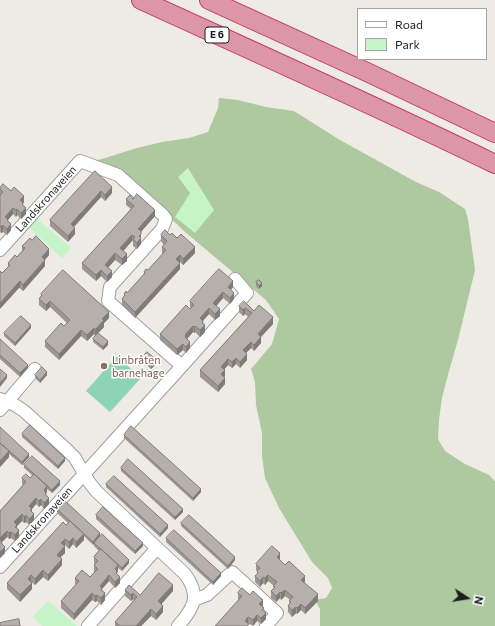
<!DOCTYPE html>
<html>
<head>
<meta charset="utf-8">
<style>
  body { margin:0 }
  #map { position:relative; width:495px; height:626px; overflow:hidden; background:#eeebe5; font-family:Commissioner,sans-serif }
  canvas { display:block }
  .legend { position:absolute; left:357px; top:8px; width:130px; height:52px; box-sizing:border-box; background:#fff; border:1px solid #a5a5a5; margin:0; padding:5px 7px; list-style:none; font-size:12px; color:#1e1e1e }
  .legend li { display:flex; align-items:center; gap:8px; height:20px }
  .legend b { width:20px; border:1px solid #a5a5a5 }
  .north { position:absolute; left:447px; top:578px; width:40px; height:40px; -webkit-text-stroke:3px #fff; paint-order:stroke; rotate:102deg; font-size:11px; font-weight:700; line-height:16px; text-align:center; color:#1e1e1e }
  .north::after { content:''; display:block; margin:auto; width:14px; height:18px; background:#1e1e1e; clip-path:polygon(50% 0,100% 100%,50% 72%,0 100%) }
</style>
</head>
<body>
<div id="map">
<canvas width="495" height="626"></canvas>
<ul class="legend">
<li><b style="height:5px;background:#fff"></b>Road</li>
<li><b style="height:11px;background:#c7f3c8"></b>Park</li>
</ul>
<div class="north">N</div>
</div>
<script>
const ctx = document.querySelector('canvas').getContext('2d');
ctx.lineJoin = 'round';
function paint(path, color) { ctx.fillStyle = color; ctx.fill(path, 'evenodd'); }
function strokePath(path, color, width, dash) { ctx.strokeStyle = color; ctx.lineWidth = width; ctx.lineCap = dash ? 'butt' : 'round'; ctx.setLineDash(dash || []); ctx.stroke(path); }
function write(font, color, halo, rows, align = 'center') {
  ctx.font = font + ' Commissioner,sans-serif'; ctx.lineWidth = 3; ctx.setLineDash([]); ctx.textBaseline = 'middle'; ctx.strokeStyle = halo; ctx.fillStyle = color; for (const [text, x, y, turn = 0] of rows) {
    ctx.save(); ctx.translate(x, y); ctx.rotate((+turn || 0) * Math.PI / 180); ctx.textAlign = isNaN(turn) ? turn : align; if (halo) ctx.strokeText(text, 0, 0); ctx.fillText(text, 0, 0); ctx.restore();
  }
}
const forest = new Path2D(`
  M 219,98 L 238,100 L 266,107 L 294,111 L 340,140 L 416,182 L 439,192 L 465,209 L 468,219 L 475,270 L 458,340 L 449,371 L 442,398 L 439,420 L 438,439 L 445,451 L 465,464 L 489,475 L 495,481 L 495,626 L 320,626 L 320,609 L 315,600 L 326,598 L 332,588 L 328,578 L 312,562 L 279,508 L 265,478 L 262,456 L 262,433 L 256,405 L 255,382 L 251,369 L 272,344 L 279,319 L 266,300 L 185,232 L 158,206 L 89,163 L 137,148 L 162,142 L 189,138 L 208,132 L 218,108 Z`);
const park = new Path2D(`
  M 188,168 L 214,210 L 195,233 L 175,217 L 190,193 L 178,177 Z
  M 35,217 L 71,248 L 62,258 L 27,226 Z
  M 48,601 L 77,626 L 42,626 L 33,617 Z`);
const pitch = new Path2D(`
  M 117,356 L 141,378 L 110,412 L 86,391 Z`);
const minor = new Path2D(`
  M 0,250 L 80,161 L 118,175 L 163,215 L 166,219 L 162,229 L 110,287 L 108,301 L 182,366 L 247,293 L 235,279
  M 0,399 L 15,405 L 24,411 L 66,449 L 75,458 L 89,482 L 96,491 L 185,574 C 201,596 194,608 178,626
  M 0,410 L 35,369
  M 0,567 L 182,366
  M 194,600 L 207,595 L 232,572 L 277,613 L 266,626
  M 88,626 L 157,548`);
const highway = new Path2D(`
  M 141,0 C 259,54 378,107 495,164
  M 209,0 L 369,73 L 495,133`);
const wall = new Path2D(`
  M 95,171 L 112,193 L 105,201 L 101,197 L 74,227 L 75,234 L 68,242 L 50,226 L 50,220 Z
  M 0,188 L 11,191 L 24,202 L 23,204 L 23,205 L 26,214 L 21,219 L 17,215 L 16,217 L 13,214 L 8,220 L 11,230 L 7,235 L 3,232 L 1,233 L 0,232 Z
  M 126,199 L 155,216 L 141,232 L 141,244 L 137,249 L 133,246 L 133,241 L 132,241 L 123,251 L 127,261 L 122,265 L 115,260 L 108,268 L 112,277 L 107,282 L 101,276 L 96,281 L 82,269 L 82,263 L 131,209 L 126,205 Z
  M 161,235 L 170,235 L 195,253 L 183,265 L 180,262 L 179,262 L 180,269 L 135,318 L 122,305 L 122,299 L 124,297 L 124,294 L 127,293 L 144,275 L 144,272 L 148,270 L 163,254 L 162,253 L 162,247 L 164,245 L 161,241 Z
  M 22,246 L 49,255 L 45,260 L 45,266 L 23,291 L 2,273 L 8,267 L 8,263 L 17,257 L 22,251 Z
  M 256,282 L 262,286 L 259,289 L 256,286 Z
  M 233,287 L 231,290 L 234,299 L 230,304 L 223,298 L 216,306 L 220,316 L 215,320 L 209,314 L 203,321 L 205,332 L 200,337 L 195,332 L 194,333 L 193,332 L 187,339 L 190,348 L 186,353 L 183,350 L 177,355 L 160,340 L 160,334 L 191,308 L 190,307 L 190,301 Z
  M 41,294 L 109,318 L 104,323 L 104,327 L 95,336 L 94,334 L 87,341 L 81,336 L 59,360 L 45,347 L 45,341 L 64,326 L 67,323 L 50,307 L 46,311 L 39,305 L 39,299 L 41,296 Z
  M 239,306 L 254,311 L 273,324 L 261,337 L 261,343 L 254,351 L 251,348 L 246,353 L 247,360 L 240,368 L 236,364 L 232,368 L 228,365 L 224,370 L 225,384 L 218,392 L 200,377 L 200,370 L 248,317 L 245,314 L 243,316 L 239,312 Z
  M 31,328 L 15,346 L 4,336 L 4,333 Z
  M 0,339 L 28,368 L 20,377 L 0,359 Z
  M 93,339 L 108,345 L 103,350 L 93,342 Z
  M 142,358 L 157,363 L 151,369 L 142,361 Z
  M 35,375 L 47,375 L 40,383 L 35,378 Z
  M 0,427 L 29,457 L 22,465 L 9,454 L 9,457 L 0,467 Z
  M 22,434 L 65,461 L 58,469 L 22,437 Z
  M 124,435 L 201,492 L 193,501 L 124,438 Z
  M 24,465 L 60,485 L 52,493 L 47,489 L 46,496 L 49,504 L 44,509 L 41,505 L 39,507 L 36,504 L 32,509 L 32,512 L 34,520 L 29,525 L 26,522 L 24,523 L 22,521 L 17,526 L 17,528 L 19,537 L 15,541 L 11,538 L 9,539 L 7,537 L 2,542 L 5,553 L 0,558 L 0,511 L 23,485 L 22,484 L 22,478 L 30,478 L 32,475 L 24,468 Z
  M 121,468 L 183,512 L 175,520 L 121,471 Z
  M 106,484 L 168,528 L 160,537 L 106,487 Z
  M 57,509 L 100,536 L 129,563 L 122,571 L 118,568 L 118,571 L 117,573 L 117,574 L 120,583 L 115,588 L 109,581 L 102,589 L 105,600 L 101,605 L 97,601 L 95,602 L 92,600 L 74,620 L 61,608 L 61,601 L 76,585 L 75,584 L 75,578 L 90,577 L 94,572 L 94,565 L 95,564 L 94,563 L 94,557 L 99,551 L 94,546 L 94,543 L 93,545 L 84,536 L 84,540 L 76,548 L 73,544 L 69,549 L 65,545 L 64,546 L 65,553 L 60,557 L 62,565 L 48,581 L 43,577 L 35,585 L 31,582 L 32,589 L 20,602 L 7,589 L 7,583 L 68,523 L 57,513 Z
  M 96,515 L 143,546 L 135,554 L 96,519 Z
  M 181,523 L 235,560 L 228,569 L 181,526 Z
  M 166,538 L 221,576 L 213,585 L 166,542 Z
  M 280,559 L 280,560 L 305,582 L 304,582 L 318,601 L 305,614 L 301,610 L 297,614 L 296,613 L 292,617 L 288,612 L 288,606 L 289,604 L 290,600 L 285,596 L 281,600 L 280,598 L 276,602 L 271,598 L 271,591 L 273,589 L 274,586 L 268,581 L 265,585 L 263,583 L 260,587 L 255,582 L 255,576 L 257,574 L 257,571 L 256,570 L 256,564 Z
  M 125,590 L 140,595 L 173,591 L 161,604 L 163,612 L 156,620 L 151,616 L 141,626 L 115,626 L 115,622 L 134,600 L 133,599 L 131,601 L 125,596 Z
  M 238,593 L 263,606 L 262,607 L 266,619 L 261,624 L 257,621 L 253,626 L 248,623 L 248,624 L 249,626 L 238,599 Z`);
const shadedWall = new Path2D(`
  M 112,187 L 112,193 L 105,201 L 105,195 Z
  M 101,191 L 101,197 L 71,230 L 71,224 Z
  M 24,196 L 24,202 L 23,204 L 23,209 L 20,200 Z
  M 13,208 L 13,214 L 8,220 L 8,225 L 5,217 Z
  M 26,208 L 26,214 L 21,219 L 21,213 Z
  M 17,209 L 17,215 L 16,217 L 16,210 Z
  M 155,210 L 155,216 L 138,235 L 138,229 Z
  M 11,224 L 11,230 L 7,235 L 7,229 Z
  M 3,225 L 3,232 L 1,233 L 1,227 Z
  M 75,228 L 75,234 L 68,242 L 68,236 Z
  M 141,234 L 141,244 L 137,249 L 137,243 L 139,236 Z
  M 132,235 L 132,241 L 120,255 L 120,248 Z
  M 195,247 L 195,253 L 183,265 L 183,259 Z
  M 49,249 L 49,255 L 42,263 L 42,257 Z
  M 115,253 L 115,260 L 105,271 L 105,265 Z
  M 127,254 L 127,261 L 122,265 L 122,259 Z
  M 180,255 L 180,262 L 176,265 L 176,259 Z
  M 45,260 L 45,266 L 23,291 L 23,285 Z
  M 180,263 L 180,269 L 135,318 L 135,312 Z
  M 101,270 L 101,276 L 96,281 L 96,275 Z
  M 112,271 L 112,277 L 107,282 L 107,276 Z
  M 20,281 L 20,287 L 0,309 L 0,303 Z
  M 233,281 L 233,287 L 228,293 L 228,287 Z
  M 262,283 L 262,286 L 259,289 L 259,286 Z
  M 223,292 L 223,298 L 213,310 L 213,303 Z
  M 234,293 L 234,299 L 230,304 L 230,298 Z
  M 50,301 L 50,307 L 46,311 L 46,305 Z
  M 209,308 L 209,314 L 200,324 L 200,318 Z
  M 245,308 L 245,314 L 243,316 L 243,310 Z
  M 220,309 L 220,316 L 215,320 L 215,314 Z
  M 109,312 L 109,318 L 104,323 L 104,327 L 95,336 L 95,330 L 102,319 Z
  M 273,317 L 273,324 L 258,340 L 258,334 Z
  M 203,322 L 203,327 L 205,325 L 205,332 L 200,337 L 200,330 L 202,323 Z
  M 31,325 L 31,328 L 15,346 L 15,343 Z
  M 193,326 L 193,332 L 186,340 L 186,342 L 185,335 Z
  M 195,326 L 195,332 L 194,333 L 194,327 Z
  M 94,328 L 94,334 L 87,341 L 87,335 Z
  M 81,330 L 81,336 L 59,360 L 59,354 Z
  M 261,337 L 261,343 L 254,351 L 254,345 Z
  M 108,341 L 108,345 L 103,350 L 103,347 Z
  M 190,342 L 190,348 L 186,353 L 186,347 Z
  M 251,342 L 251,348 L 243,356 L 243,350 Z
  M 183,344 L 183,350 L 177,355 L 177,349 Z
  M 247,354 L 247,360 L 240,368 L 240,362 Z
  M 236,358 L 236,364 L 232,368 L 232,362 Z
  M 228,359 L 228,365 L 221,373 L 221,367 Z
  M 157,360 L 157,363 L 151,369 L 151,366 Z
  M 28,365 L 28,368 L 20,377 L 20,373 Z
  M 225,370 L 225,376 L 221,381 L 221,374 Z
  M 47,372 L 47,375 L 40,383 L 40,380 Z
  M 7,375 L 7,378 L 0,387 L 0,383 Z
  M 225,378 L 225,384 L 218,392 L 218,386 Z
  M 9,451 L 9,457 L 0,467 L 0,461 Z
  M 29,454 L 29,457 L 22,465 L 22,462 Z
  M 65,458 L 65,461 L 58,469 L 58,466 Z
  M 60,481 L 60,485 L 52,493 L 52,490 Z
  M 47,486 L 47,492 L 46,493 L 46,499 L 44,490 Z
  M 201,489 L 201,492 L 193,501 L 193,498 Z
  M 36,498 L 36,504 L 32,509 L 32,515 L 29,506 Z
  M 49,498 L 49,504 L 44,509 L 44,503 Z
  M 41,499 L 41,505 L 39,507 L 39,501 Z
  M 183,509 L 183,512 L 175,520 L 175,517 Z
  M 22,514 L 22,521 L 17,526 L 17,531 L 14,522 Z
  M 34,514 L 34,520 L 29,525 L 29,519 Z
  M 26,515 L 26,522 L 24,523 L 24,517 Z
  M 168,525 L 168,528 L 160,537 L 160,534 Z
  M 19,530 L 19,537 L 15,541 L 15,535 Z
  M 7,531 L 7,537 L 2,542 L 2,548 L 0,544 L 0,538 Z
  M 11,532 L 11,538 L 9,539 L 9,533 Z
  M 100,533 L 100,537 L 93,545 L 93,542 Z
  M 84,534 L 84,540 L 76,548 L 76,542 Z
  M 73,538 L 73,544 L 69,549 L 69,542 Z
  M 65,539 L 65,545 L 61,549 L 61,543 Z
  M 143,543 L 143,546 L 135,554 L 135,551 Z
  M 65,546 L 65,553 L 57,561 L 57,555 Z
  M 5,547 L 5,553 L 0,558 L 0,552 Z
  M 280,553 L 280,559 L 277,564 L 277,557 Z
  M 235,557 L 235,560 L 228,569 L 228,566 Z
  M 62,559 L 62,565 L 48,581 L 48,575 Z
  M 129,560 L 129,563 L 122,571 L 122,568 Z
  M 118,565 L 118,571 L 117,573 L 117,578 L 115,569 Z
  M 43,570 L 43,577 L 35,585 L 35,579 Z
  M 221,573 L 221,576 L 213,585 L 213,582 Z
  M 31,575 L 31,582 L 28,586 L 28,579 Z
  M 109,575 L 109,581 L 102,589 L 102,594 L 100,586 Z
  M 268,575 L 268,581 L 265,585 L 265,578 Z
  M 305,576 L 305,582 L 301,586 L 301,580 Z
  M 120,577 L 120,583 L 115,588 L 115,582 Z
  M 263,577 L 263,583 L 260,587 L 260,581 Z
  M 32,583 L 32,589 L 20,602 L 20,595 Z
  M 173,585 L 173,591 L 158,608 L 158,601 Z
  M 285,590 L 285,596 L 281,600 L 281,593 Z
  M 280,592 L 280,598 L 276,602 L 276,596 Z
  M 92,593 L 92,600 L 74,620 L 74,614 Z
  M 105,593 L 105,600 L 101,605 L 101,598 Z
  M 133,593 L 133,599 L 131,601 L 131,595 Z
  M 318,594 L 318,601 L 305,614 L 305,608 Z
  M 97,595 L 97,601 L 95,602 L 95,596 Z
  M 263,600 L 263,606 L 259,611 L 259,604 Z
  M 301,604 L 301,610 L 297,614 L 297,608 Z
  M 163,606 L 163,612 L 156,620 L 156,614 Z
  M 296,607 L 296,613 L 292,617 L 292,610 Z
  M 151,609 L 151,616 L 141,626 L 136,626 Z
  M 266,613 L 266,619 L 261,624 L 261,618 Z
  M 257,615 L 257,621 L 253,626 L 253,620 Z
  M 248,617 L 248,623 L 246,626 L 245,621 Z`);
const building = new Path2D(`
  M 95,171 L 112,187 L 105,195 L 101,191 L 71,224 L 75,228 L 68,236 L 50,220 Z
  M 3,184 L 11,191 L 14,187 L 24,196 L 20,200 L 23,203 L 22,204 L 26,208 L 21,213 L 17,209 L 16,210 L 13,208 L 5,217 L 8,219 L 7,220 L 11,224 L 7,229 L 3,225 L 1,227 L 0,226 L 0,195 L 3,192 L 0,189 L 0,188 Z
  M 137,194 L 155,210 L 138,229 L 141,231 L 141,234 L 139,236 L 141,238 L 137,243 L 133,239 L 135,237 L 132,235 L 120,248 L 127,254 L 122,259 L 115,253 L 105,265 L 112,271 L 107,276 L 101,270 L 96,275 L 82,263 L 134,206 L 126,199 L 130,195 L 133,199 Z
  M 165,230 L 170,235 L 172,233 L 177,238 L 181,234 L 195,247 L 183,259 L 180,255 L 176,259 L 180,263 L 135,312 L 122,299 L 125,295 L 124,294 L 126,291 L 127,293 L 145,273 L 144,272 L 146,269 L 148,270 L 166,250 L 162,247 L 167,241 L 161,235 Z
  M 36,236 L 49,249 L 42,257 L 45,260 L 23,285 L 20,281 L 0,303 L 0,271 L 2,273 L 10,265 L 8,263 L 15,255 L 17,257 L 25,248 L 22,246 L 30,238 L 32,240 Z
  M 219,269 L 233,281 L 228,287 L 234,293 L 230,298 L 223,292 L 213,303 L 220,309 L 215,314 L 209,308 L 200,318 L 202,320 L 203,322 L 202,323 L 205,325 L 200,330 L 195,326 L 194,327 L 193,326 L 185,335 L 186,336 L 185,337 L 190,342 L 186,347 L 183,344 L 177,349 L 160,334 L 186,305 L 190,309 L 194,305 L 190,301 Z
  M 63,270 L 109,312 L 102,319 L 104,320 L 95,330 L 94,328 L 87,335 L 81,330 L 59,354 L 45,341 L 61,323 L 64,326 L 70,320 L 50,301 L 46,305 L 39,299 L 42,295 L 41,294 Z
  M 259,280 L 262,283 L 259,286 L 256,282 Z
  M 244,301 L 254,311 L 259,305 L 273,317 L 258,334 L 261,337 L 254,345 L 251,342 L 243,350 L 247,354 L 240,362 L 236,358 L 232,362 L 228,359 L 221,367 L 225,370 L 221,374 L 225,378 L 218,386 L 200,370 L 252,313 L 245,308 L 243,310 L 239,306 Z
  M 21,316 L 31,325 L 15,343 L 4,333 Z
  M 98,333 L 108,341 L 103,347 L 93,339 Z
  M 0,339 L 28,365 L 20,373 L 0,355 Z
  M 147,352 L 157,360 L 151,366 L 142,358 Z
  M 42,367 L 47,372 L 40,380 L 35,375 Z
  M 0,369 L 7,375 L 0,383 Z
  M 30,425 L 65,458 L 58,466 L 22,434 Z
  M 131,426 L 201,489 L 193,498 L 124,435 Z
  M 0,427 L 29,454 L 22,462 L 0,443 Z
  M 0,443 L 9,451 L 0,461 Z
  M 32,456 L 60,481 L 52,490 L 24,465 Z
  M 128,459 L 183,509 L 175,517 L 121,468 Z
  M 26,474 L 30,478 L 34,474 L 47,486 L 44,490 L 46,493 L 45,494 L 49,498 L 44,503 L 41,499 L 39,501 L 36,498 L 29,506 L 32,509 L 30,510 L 34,514 L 29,519 L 26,515 L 24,517 L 22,514 L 14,522 L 17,525 L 15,527 L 19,530 L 15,535 L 11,532 L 9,533 L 7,531 L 0,538 L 0,511 L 26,482 L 22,478 Z
  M 114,476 L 168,525 L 160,534 L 106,484 Z
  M 65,501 L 100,533 L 93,542 L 57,509 Z
  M 103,507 L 143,543 L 135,551 L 96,515 Z
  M 189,515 L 235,557 L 228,566 L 181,523 Z
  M 70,521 L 84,534 L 76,542 L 73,538 L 69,542 L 65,539 L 61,543 L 65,546 L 57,555 L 62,559 L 48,575 L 43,570 L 35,579 L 31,575 L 28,579 L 32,583 L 20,595 L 7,583 L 63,522 L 66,525 Z
  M 174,530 L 221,573 L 213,582 L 166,538 Z
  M 102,534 L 129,560 L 122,568 L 94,543 Z
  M 0,540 L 2,541 L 1,543 L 5,547 L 0,552 Z
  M 272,546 L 280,553 L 277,557 L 285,565 L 289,561 L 305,576 L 301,580 L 318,594 L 305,608 L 301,604 L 297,608 L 296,607 L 292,610 L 288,606 L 291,602 L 289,601 L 293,597 L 285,590 L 281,593 L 280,592 L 276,596 L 271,591 L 275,587 L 273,586 L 277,582 L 268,575 L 265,578 L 263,577 L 260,581 L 255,576 L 258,573 L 257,571 L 260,568 L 256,564 Z
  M 101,549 L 118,565 L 115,569 L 117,571 L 116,573 L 120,577 L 115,582 L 109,575 L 100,586 L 102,588 L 101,590 L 105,593 L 101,598 L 97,595 L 95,596 L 92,593 L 74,614 L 61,601 L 79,581 L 75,578 L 82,570 L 90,577 L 98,569 L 94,565 L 98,561 L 94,557 Z
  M 159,573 L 173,585 L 158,601 L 163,606 L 156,614 L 151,609 L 136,626 L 120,626 L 115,622 L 137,597 L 133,593 L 131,595 L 125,590 L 129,585 L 140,595 Z
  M 242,588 L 250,595 L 253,591 L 263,600 L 259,604 L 264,608 L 262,610 L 266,613 L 261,618 L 257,615 L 253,620 L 248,617 L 245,621 L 249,624 L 247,626 L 215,626 L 242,596 L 238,593 Z
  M 19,619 L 20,626 L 0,626 L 0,623 Z`);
const markers = [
  [104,366,4,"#8d6e63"]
];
const shields = [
  [217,35,24]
];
const shieldNames = [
  ["E 6",217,35]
];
const streetNames = [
  ["Landskronaveien",46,199,-48],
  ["Landskronaveien",42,520,-48]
];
const educationNames = [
  ["Linbråten",112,360],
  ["barnehage",112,373]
];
paint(forest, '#aec89f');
paint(park, '#c7f3c8');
paint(pitch, '#8dd4b4');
strokePath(minor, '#9f9f9f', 14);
strokePath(highway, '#c53972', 20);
strokePath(minor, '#fff', 12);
strokePath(highway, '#dc96a7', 18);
paint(wall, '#9d9693');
paint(shadedWall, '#807a78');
paint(building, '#b7afab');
strokePath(building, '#807a78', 1);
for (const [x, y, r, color] of markers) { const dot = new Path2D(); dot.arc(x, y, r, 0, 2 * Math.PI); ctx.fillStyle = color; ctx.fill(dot); strokePath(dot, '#fff', 1.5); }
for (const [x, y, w] of shields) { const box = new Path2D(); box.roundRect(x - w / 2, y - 8, w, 16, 3); ctx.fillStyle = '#fff'; ctx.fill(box); strokePath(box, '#1e1e1e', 1); }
write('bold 10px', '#1e1e1e', null, shieldNames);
write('11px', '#1e1e1e', '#fff', streetNames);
write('11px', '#785e54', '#fff', educationNames, 'left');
</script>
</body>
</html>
